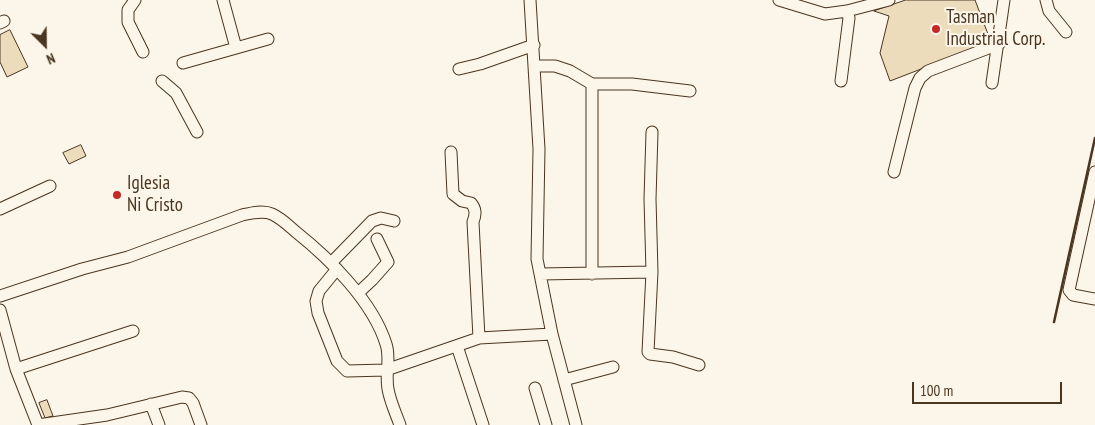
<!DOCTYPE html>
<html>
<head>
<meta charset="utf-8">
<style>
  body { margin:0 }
  #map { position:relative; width:1095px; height:425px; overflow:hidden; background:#fbf6e9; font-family:"PT Sans Narrow",sans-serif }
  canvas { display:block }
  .north { position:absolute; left:20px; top:20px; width:50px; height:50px; -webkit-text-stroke:4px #fbf6e9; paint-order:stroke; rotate:157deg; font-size:14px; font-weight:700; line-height:20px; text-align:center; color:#4a3520 }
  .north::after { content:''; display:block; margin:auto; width:18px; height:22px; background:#4a3520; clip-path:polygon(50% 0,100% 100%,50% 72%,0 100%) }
  .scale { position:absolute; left:912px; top:382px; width:150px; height:22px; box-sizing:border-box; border:2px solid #4a3520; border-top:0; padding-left:6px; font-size:15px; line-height:18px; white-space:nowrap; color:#4a3520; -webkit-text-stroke:4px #fbf6e9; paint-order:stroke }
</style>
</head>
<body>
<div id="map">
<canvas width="1095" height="425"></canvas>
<div class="north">N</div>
<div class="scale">100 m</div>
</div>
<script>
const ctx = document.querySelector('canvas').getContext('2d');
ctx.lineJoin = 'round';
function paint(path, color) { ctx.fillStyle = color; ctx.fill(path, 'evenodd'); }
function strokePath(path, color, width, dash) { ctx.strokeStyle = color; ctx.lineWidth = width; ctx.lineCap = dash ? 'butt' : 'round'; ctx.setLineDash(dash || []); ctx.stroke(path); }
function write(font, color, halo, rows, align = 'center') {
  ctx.font = font + ' "PT Sans Narrow",sans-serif'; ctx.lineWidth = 4; ctx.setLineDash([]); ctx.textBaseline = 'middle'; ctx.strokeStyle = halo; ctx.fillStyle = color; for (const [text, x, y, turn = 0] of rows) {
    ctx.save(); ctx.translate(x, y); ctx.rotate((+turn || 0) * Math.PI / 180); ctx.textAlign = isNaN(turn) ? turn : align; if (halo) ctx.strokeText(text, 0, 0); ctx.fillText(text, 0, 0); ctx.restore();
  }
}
const building = new Path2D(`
  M 906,0 L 975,0 L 991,42 L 890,81 L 880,53 L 889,16 L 874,11 Z
  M 10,30 L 28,67 L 7,77 L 0,62 L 0,35 Z
  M 81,145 L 86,156 L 69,164 L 63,153 Z
  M 47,400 L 53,416 L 45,418 L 39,403 Z`);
const minor = new Path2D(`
  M 135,0 L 128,10 L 128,22 L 143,52
  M 223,0 L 236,48
  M 530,0 L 539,149 L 537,259 L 552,334 L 576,425
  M 779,0 L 825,14 L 847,11 L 889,0
  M 1046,0 L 1049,11 L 1066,32
  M 0,23 L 4,21
  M 183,63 L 268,39
  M 534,66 L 555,66 L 570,71 L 592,84 L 632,84 L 690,91
  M 459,69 L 480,64 L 534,45
  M 162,81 L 176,93 L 197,132
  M 841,81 L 849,18 L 847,11
  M 992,83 L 1004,0
  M 652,132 L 650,199 L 652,272 L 648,352 L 650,354 L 673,357 L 699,365
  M 451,152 L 453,194 L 462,201 L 471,203 C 476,209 476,214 473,222 L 479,338
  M 894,172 L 915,88 L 920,78 L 928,71 L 999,44
  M 1095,172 L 1069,290 L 1073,295 L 1095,299
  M 0,209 L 50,186
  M 331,263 L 372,221 L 381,218 L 394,221
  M 337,269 L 319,291 L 316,301 L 318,313 L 337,361 L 347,371 L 386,370 L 479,338 L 552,334
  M 540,274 L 652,272
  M 592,274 L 592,84
  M 358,293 L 372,280 L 388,262 L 377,239
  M 0,296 L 82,269 L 128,257 L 242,215 C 251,213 263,210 272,214 C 281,218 289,226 296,232 C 330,259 373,302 386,344 C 391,359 385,373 388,389 C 390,401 396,414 400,425
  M 0,310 L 16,369 L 38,425
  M 457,346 L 483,425
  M 16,369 L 133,331
  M 564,380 L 613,367
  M 535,388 L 546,425
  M 151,404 L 159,425
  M 38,425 L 107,415 L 182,397 L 189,398 L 193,403 L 201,425`);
const wall = new Path2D(`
  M 1054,322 L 1095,138`);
const markers = [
  [936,29,5,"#c62828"],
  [117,195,5,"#c62828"]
];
const poiNames = [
  ["Tasman",946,18],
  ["Industrial Corp.",946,40],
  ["Iglesia",127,184],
  ["Ni Cristo",127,206]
];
paint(building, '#ecdcbc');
strokePath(building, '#4a3520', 1);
strokePath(minor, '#4a3520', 13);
strokePath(minor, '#fbf6e9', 11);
strokePath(wall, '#4a3520', 2.5);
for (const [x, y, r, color] of markers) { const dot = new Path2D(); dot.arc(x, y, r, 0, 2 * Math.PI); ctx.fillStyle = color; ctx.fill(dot); strokePath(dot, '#fbf6e9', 2); }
write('19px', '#4a3520', '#fbf6e9', poiNames, 'left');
</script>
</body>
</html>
